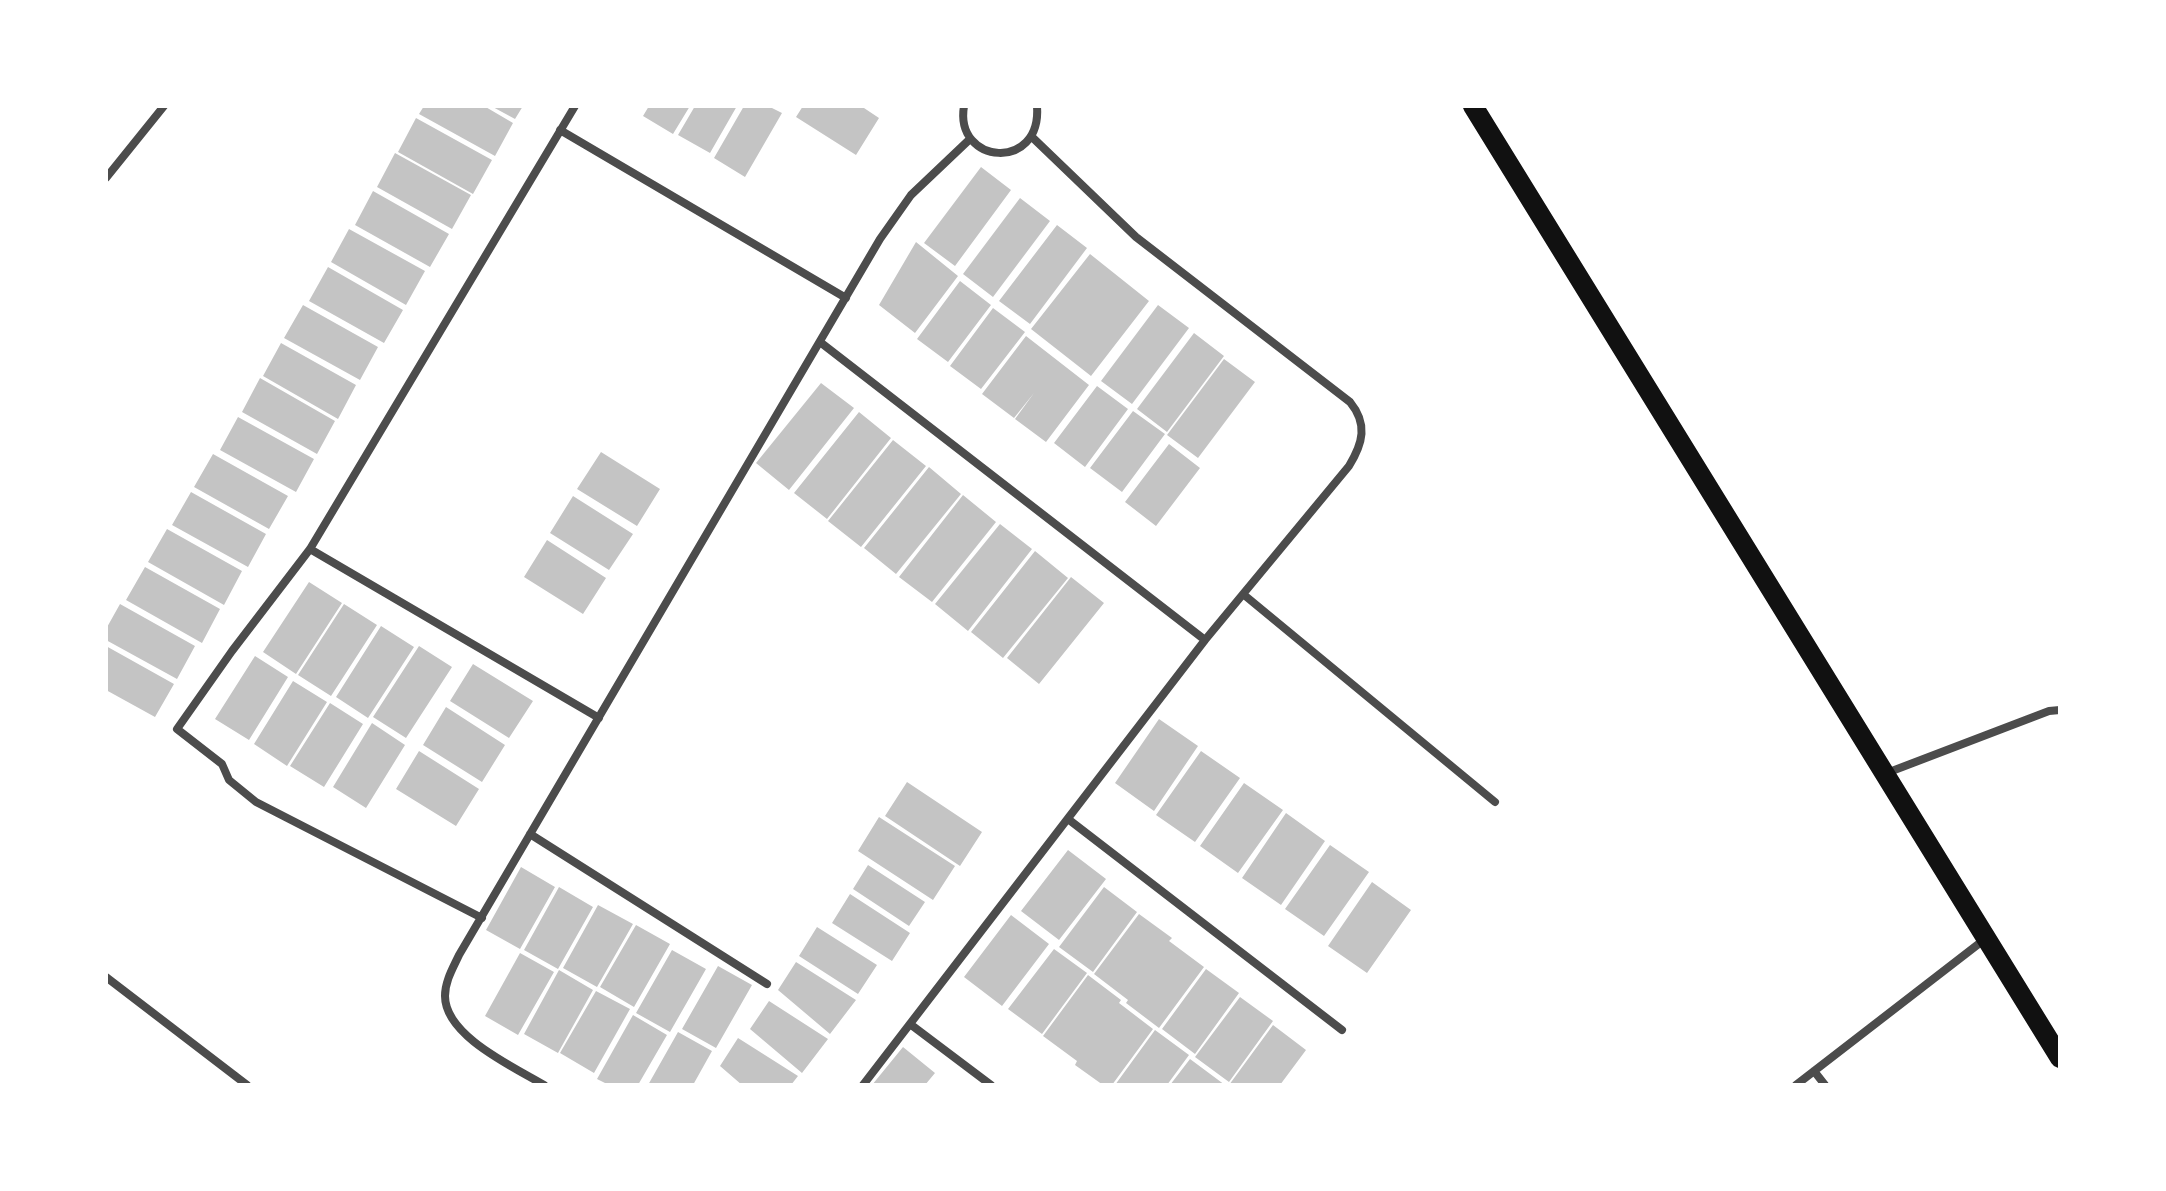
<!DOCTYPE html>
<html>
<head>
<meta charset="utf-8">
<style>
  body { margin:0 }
  #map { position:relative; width:2166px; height:1191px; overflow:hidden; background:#fff; font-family:Cabin,sans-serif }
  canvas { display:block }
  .frame { position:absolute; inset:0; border:108px solid #fff; pointer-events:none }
</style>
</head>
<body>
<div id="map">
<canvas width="2166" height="1191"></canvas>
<div class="frame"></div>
</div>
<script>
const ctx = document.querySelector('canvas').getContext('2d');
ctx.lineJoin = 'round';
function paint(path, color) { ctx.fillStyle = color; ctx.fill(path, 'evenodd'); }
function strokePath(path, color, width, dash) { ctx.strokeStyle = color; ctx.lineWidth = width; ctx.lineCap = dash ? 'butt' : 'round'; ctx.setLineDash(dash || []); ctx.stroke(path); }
const building = new Path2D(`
  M 424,106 L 484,106 L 513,123 L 495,156 L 419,114 Z
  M 491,106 L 523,106 L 515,119 Z
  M 649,106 L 690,106 L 673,134 L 643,116 Z
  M 695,106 L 737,106 L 710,153 L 678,135 Z
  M 744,106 L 768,106 L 782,113 L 745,177 L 714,158 Z
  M 803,106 L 861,106 L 879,118 L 856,155 L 796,117 Z
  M 416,118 L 492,160 L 473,194 L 398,152 Z
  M 395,153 L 471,195 L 452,229 L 377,187 Z
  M 981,167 L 1011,190 L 955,266 L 924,243 Z
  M 373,191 L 449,234 L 430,267 L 355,225 Z
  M 1020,198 L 1050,221 L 993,297 L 963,274 Z
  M 1057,225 L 1087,248 L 1030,324 L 999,301 Z
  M 349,229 L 425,271 L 406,305 L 331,262 Z
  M 916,242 L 958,276 L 915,333 L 879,305 Z
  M 1090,254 L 1149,301 L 1091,376 L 1031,329 Z
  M 328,267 L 403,310 L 384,343 L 309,301 Z
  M 960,281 L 991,305 L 948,362 L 917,339 Z
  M 303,305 L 378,347 L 360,380 L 284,338 Z
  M 1158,305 L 1189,328 L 1132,404 L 1101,381 Z
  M 993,308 L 1025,332 L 981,389 L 950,366 Z
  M 1194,333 L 1224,356 L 1167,432 L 1137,409 Z
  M 1026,336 L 1089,385 L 1046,442 L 1015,419 L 1034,393 L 1014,418 L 982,394 Z
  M 281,343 L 356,385 L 338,419 L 263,376 Z
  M 1224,359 L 1255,382 L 1198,458 L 1167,435 Z
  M 260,378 L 335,421 L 317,454 L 242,412 Z
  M 821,383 L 854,408 L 789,490 L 756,463 Z
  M 1097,386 L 1128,409 L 1085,467 L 1054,443 Z
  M 1133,411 L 1165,434 L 1122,492 L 1090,468 Z
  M 859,412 L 891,438 L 827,519 L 794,493 Z
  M 238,417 L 314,459 L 296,492 L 220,450 Z
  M 893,440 L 926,466 L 861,547 L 828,521 Z
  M 1169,444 L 1200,468 L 1156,526 L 1125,502 Z
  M 601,452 L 660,489 L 637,526 L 577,489 Z
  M 213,454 L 288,496 L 269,529 L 194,487 Z
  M 929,467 L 961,494 L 896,574 L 864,548 Z
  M 191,492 L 266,534 L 248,567 L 172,525 Z
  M 963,495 L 996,522 L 932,602 L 899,577 Z
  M 573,496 L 633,534 L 609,570 L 550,533 Z
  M 1000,524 L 1032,549 L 968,631 L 935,604 Z
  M 167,529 L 242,571 L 224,605 L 148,562 Z
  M 547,540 L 606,578 L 583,614 L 524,577 Z
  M 1035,551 L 1068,578 L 1003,658 L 971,632 Z
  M 145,567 L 220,609 L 202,643 L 126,600 Z
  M 1071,577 L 1104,603 L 1039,684 L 1007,658 Z
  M 309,582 L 342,603 L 296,674 L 263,652 Z
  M 120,604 L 195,646 L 177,679 L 106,640 L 106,629 Z
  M 344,604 L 377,625 L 331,696 L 298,675 Z
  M 381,626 L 414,647 L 368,718 L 336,697 Z
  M 106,646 L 174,684 L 155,717 L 106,690 Z
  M 419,646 L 452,667 L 406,738 L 373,717 Z
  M 255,656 L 288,677 L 249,740 L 215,719 Z
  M 473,664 L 533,701 L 509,738 L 450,701 Z
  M 293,681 L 327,702 L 287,766 L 254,744 Z
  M 330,703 L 363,724 L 324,787 L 290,766 Z
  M 446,707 L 505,745 L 482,782 L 423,745 Z
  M 1159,719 L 1198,746 L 1154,811 L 1115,783 Z
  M 372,723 L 405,745 L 366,808 L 333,787 Z
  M 419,751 L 479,789 L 456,826 L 396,789 Z
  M 1201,751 L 1240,778 L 1195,842 L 1156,815 Z
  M 907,782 L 982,832 L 960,866 L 885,816 Z
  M 1244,783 L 1283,810 L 1238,873 L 1200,846 Z
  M 1286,813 L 1325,841 L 1281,905 L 1242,878 Z
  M 879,817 L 955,866 L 933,900 L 858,851 Z
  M 1330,845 L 1369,872 L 1324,936 L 1285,909 Z
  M 1068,850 L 1106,879 L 1059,940 L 1021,911 Z
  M 868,865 L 925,902 L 909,926 L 853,889 Z
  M 521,867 L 555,887 L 520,949 L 486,930 Z
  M 1372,882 L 1411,910 L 1367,973 L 1328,946 Z
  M 559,887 L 593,907 L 558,969 L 524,950 Z
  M 1104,887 L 1137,912 L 1093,972 L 1059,947 Z
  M 850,894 L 910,933 L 892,961 L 832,923 Z
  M 598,905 L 633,924 L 597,987 L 563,968 Z
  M 1139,914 L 1172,938 L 1169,941 L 1204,967 L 1159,1028 L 1126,1003 L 1128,1000 L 1094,974 Z
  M 1011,915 L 1049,944 L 1002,1006 L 964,977 Z
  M 636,925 L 670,944 L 634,1007 L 600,987 Z
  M 817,927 L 877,965 L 858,994 L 799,956 Z
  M 1054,949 L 1087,973 L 1042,1034 L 1008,1009 Z
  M 672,950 L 706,969 L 670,1032 L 636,1013 Z
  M 520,953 L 554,972 L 518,1035 L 485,1016 Z
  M 796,962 L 856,1000 L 830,1034 L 778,990 Z
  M 718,966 L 752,985 L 716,1048 L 682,1029 Z
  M 1206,969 L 1239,993 L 1195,1054 L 1162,1029 Z
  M 559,970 L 593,990 L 558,1053 L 524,1034 Z
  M 1088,975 L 1121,1000 L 1119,1003 L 1153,1029 L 1112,1085 L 1103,1085 L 1075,1065 L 1077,1061 L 1043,1036 Z
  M 596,991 L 630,1009 L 594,1073 L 560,1053 Z
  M 1240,997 L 1273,1021 L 1229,1082 L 1195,1057 Z
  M 769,1001 L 828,1039 L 802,1073 L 750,1029 Z
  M 633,1015 L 667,1035 L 638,1085 L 609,1085 L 597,1079 Z
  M 1273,1025 L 1306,1050 L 1280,1085 L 1229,1085 Z
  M 1155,1030 L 1189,1055 L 1167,1085 L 1115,1085 Z
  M 678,1032 L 712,1051 L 693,1085 L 648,1085 Z
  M 738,1038 L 798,1076 L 791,1085 L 742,1085 L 720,1066 Z
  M 903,1047 L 935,1073 L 925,1085 L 872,1085 Z
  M 1190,1059 L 1225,1085 L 1170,1085 Z`);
const minor = new Path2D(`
  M 964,106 C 954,165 1042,172 1037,106
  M 560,130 L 846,298
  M 106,178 L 164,106
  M 820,342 L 1205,640
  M 310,549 L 599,718
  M 1243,594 L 1495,802
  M 1884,774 L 2049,711 L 2060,710
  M 1068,819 L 1342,1030
  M 530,834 L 767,984
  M 482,918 L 256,802 L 229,780 L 222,764 L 177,729 L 232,651 L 310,549 L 575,106
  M 106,977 L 247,1085
  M 910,1024 L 991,1085
  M 1814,1071 L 1825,1085
  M 544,1085 C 514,1067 445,1036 445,996 C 445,981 453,968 459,955 L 880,239 L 911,195 L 970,139
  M 863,1085 L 1205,640 L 1349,466 C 1363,443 1368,424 1350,402 L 1136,237 L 1032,137
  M 1796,1085 L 1985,939`);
const primary = new Path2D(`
  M 1473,106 L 2060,1058`);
paint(building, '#c4c4c4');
strokePath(minor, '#4c4c4c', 8);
strokePath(primary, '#111', 20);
</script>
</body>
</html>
